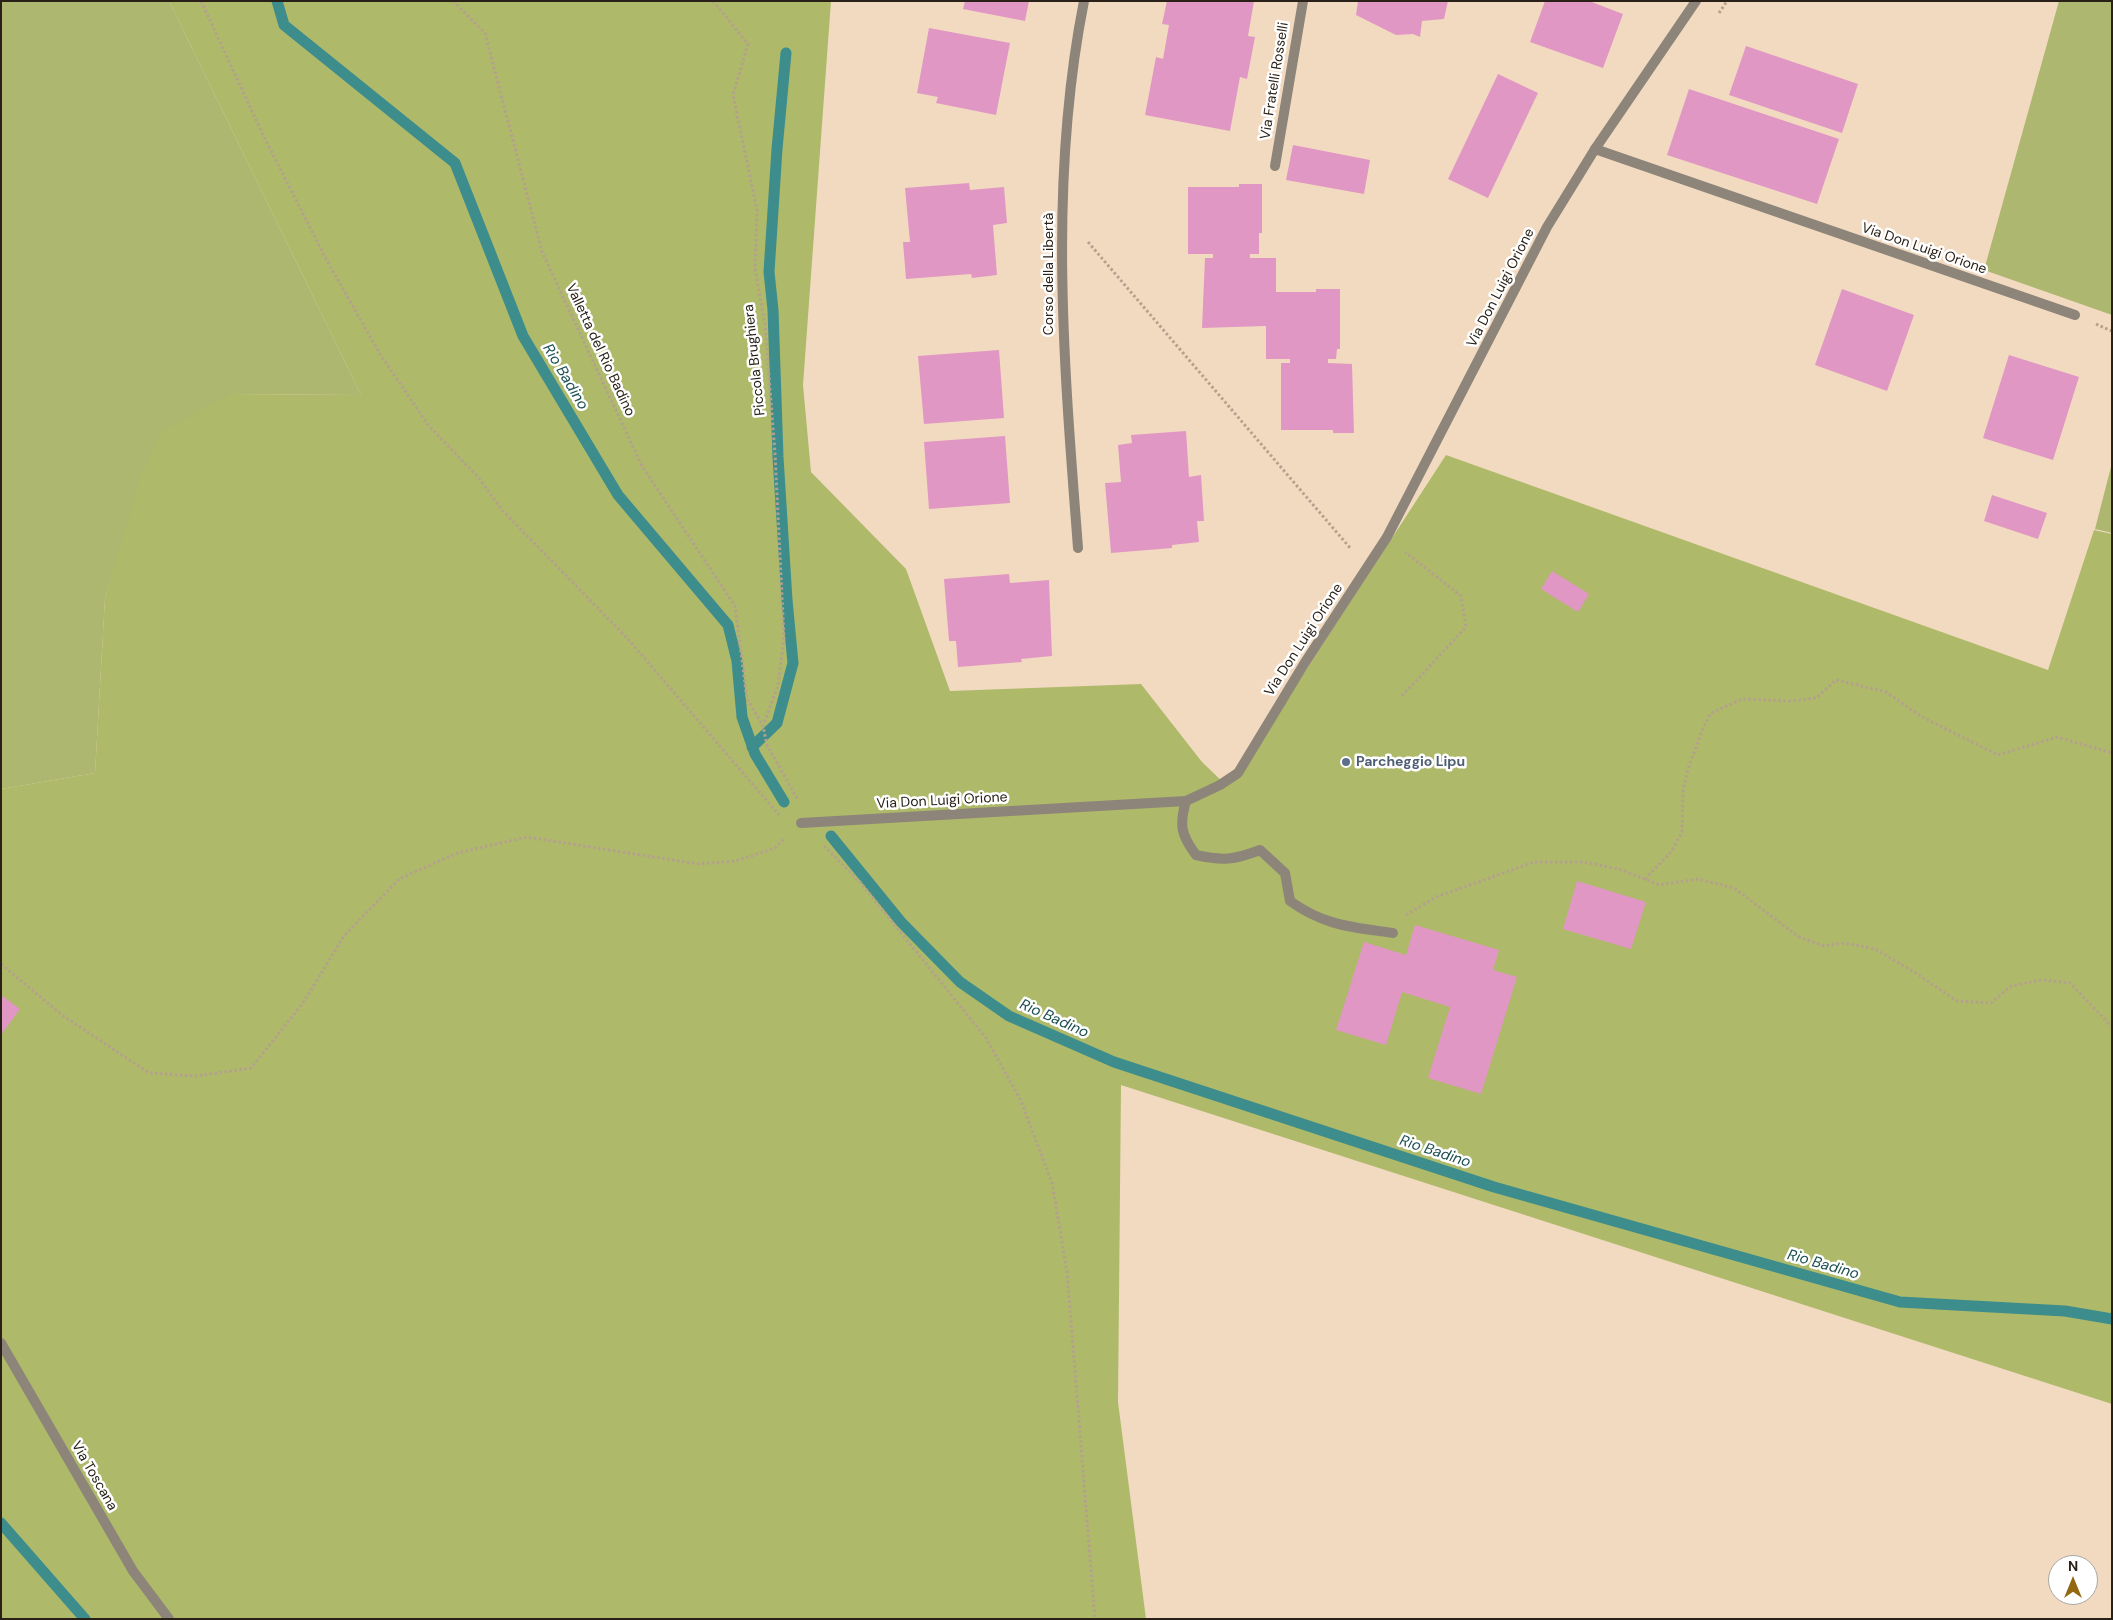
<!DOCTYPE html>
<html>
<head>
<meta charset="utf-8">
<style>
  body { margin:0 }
  #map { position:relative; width:2113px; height:1620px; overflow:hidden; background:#f2dac1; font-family:"DM Sans",sans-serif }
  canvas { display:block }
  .frame { position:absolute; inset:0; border:2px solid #292117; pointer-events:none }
  .north { position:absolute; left:2048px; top:1555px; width:50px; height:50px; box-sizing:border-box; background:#fff; border:1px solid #a9a6a2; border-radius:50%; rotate:0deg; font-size:14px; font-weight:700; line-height:20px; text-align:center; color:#292117 }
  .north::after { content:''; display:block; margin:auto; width:18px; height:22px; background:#926912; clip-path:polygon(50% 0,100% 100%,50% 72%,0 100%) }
</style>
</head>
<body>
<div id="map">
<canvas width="2113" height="1620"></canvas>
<div class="frame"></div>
<div class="north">N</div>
</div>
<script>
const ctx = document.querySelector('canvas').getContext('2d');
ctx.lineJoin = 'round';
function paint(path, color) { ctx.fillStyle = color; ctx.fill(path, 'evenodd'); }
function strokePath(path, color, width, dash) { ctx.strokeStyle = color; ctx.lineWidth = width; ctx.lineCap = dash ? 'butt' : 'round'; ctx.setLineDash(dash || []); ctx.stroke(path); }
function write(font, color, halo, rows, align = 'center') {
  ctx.font = font + ' "DM Sans",sans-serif'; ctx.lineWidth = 5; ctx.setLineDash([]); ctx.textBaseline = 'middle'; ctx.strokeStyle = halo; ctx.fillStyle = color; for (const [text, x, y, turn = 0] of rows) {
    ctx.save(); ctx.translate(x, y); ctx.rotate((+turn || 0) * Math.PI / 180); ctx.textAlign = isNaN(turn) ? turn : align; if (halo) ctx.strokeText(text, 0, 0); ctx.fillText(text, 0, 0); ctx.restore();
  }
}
const green = new Path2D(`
  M 1,1 L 169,1 L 361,395 L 231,394 L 121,549 L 105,598 L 95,773 L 1,789 Z
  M 2059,1 L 2112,1 L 2112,315 L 1984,270 Z
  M 2112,463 L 2112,533 L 2095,529 Z`);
const forest = new Path2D(`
  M 169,1 L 831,1 L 803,385 L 811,472 L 906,569 L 950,691 L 1141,684 L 1202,762 L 1227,786 L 1282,707 L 1446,455 L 2048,670 L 2094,530 L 2112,534 L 2112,1404 L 1121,1085 L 1118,1402 L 1146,1619 L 1,1619 L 1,789 L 95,773 L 105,598 L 141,476 L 162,432 L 231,394 L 361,395 Z`);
const stream = new Path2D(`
  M 277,1 L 284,25 L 455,163 L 523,336 L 618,495 L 728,625 L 737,661 L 742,717 L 755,754 L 784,802
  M 752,747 L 777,723 L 793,663 L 787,600 L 778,457 L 773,310 L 769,272 L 777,149 L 786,53
  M 831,836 L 901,922 L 960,982 L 1009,1016 L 1114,1062 L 1494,1187 L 1900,1302 L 2065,1311 L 2112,1319
  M 1,1523 L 85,1619`);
const building = new Path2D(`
  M 965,1 L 1029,1 L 1025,21 L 963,9 Z
  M 1167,1 L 1254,1 L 1248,36 L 1255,37 L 1247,79 L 1240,77 L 1230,131 L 1145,115 L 1156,57 L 1163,59 L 1169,25 L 1162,24 Z
  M 1358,1 L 1448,1 L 1444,19 L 1422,21 L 1420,37 L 1413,34 L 1396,35 L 1356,15 Z
  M 1545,1 L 1589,1 L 1623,14 L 1603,68 L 1530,42 Z
  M 929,28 L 1010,43 L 996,115 L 936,103 L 938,97 L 917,93 Z
  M 1746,46 L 1858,84 L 1842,133 L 1729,95 Z
  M 1498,74 L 1538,93 L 1488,198 L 1448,179 Z
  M 1689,89 L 1839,139 L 1817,204 L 1667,155 Z
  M 1293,145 L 1370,160 L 1364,194 L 1286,180 Z
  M 969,183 L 970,190 L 1004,187 L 1007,223 L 993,225 L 997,275 L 972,278 L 971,274 L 906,279 L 903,242 L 910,242 L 905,188 Z
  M 1239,184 L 1262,184 L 1262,233 L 1259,233 L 1259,254 L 1250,254 L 1250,258 L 1276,258 L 1276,292 L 1316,292 L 1316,289 L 1340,289 L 1340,349 L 1337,349 L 1336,359 L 1328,359 L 1328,363 L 1352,364 L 1354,433 L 1333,433 L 1333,430 L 1281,430 L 1281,363 L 1290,363 L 1290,359 L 1266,359 L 1266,326 L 1202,328 L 1205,258 L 1213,258 L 1213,254 L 1188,254 L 1188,187 L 1239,187 Z
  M 1842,289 L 1914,315 L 1887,391 L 1815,365 Z
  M 999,350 L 1004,418 L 924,424 L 918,356 Z
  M 2009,355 L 2079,377 L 2053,460 L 1983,438 Z
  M 1186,431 L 1189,477 L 1201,475 L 1204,521 L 1197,521 L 1199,542 L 1172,545 L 1172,548 L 1111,553 L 1105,483 L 1121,482 L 1118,445 L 1132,443 L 1131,435 Z
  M 1005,436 L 1010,503 L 929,509 L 924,442 Z
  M 1992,495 L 2047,513 L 2038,539 L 1984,521 Z
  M 1552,571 L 1589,594 L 1578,612 L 1541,589 Z
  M 1009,574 L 1010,583 L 1049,580 L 1052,656 L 1021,659 L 1022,662 L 958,667 L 956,641 L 949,641 L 944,579 Z
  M 1577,881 L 1646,902 L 1631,949 L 1563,929 Z
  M 1415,925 L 1499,950 L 1493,970 L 1517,977 L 1481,1094 L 1428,1078 L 1450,1007 L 1402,992 L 1386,1045 L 1336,1030 L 1364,942 L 1406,955 Z
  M 1,995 L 20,1009 L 1,1035 Z`);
const path = new Path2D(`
  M 201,1 L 264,137 L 326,259 L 380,354 L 428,425 L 478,477 L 502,510 L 628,639 L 779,815
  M 453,1 L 485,33 L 542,252 L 642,466 L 735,606 L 747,699 L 763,726
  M 713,1 L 748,44 L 733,95 L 757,210 L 755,269 L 765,324 L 775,454 L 784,638 L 778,685 L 763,726 L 767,745 L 798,800
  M 1719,13 L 1727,1
  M 1088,242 L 1351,549
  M 2096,324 L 2112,331
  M 1402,696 L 1466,627 L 1461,596 L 1405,552
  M 824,846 L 860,882 L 986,1038 L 1021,1101 L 1052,1183 L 1067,1272 L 1095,1619
  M 1645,879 L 1671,852 L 1682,832 L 1683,791 L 1688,769 L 1703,728 L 1711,713 L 1742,699 L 1791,701 L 1816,698 L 1836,680 L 1886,692 L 1922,717 L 1998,755 L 2057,737 L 2112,753
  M 1406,915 L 1436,897 L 1534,862 L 1584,862 L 1622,870 L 1659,885 L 1698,879 L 1734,888 L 1799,937 L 1824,946 L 1844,943 L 1875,949 L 1914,972 L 1957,1001 L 1991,1003 L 2011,986 L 2041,980 L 2070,983 L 2112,1027
  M 1,964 L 62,1015 L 149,1073 L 196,1076 L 251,1068 L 303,1003 L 344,936 L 399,879 L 457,853 L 527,837 L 698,864 L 736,861 L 775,848 L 784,839`);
const lane = new Path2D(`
  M 1595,149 L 2075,315
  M 801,823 L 1186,801 C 1179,825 1181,835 1196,855 C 1223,861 1234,860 1260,850 L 1285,873 L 1290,901 C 1325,926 1351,927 1393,933
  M 1,1343 L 133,1571 L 169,1619`);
const street = new Path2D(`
  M 1275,166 L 1303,1
  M 1078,548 C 1064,366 1048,182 1084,1
  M 1186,801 L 1220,785 L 1238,773 L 1304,664 L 1387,537 L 1547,227 L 1595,149 L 1696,1`);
const markers = [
  [1346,762,5,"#5c6f8a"]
];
const streetNames = [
  ["Via Fratelli Rosselli",1275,81,-81],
  ["Via Don Luigi Orione",1924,249,19],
  ["Corso della Libertà",1049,274,-90],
  ["Via Don Luigi Orione",1501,288,-63],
  ["Valletta del Rio Badino",600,350,65],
  ["Piccola Brughiera",755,360,-96],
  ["Via Don Luigi Orione",1304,640,-57],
  ["Via Don Luigi Orione",942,801,-3],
  ["Via Toscana",94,1476,60]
];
const serviceNames = [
  ["Parcheggio Lipu",1356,762]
];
const waterNames = [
  ["Rio Badino",565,377,59],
  ["Rio Badino",1054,1019,24],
  ["Rio Badino",1435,1152,18],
  ["Rio Badino",1823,1265,16]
];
paint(green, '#adb76f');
paint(forest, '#afb96a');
strokePath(stream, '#3d8d8c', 11);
paint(building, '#e197c3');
strokePath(path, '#b4a18d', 3, [2.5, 2.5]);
strokePath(lane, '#8d8579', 10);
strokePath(street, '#8d8579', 10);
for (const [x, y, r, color] of markers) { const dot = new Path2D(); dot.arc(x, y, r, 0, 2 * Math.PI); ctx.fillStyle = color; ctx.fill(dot); strokePath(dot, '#fff', 2); }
write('14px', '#292117', '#fff', streetNames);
write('bold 14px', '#4e5e75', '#fff', serviceNames, 'left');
write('italic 15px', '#1c4f51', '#fff', waterNames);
</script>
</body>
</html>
